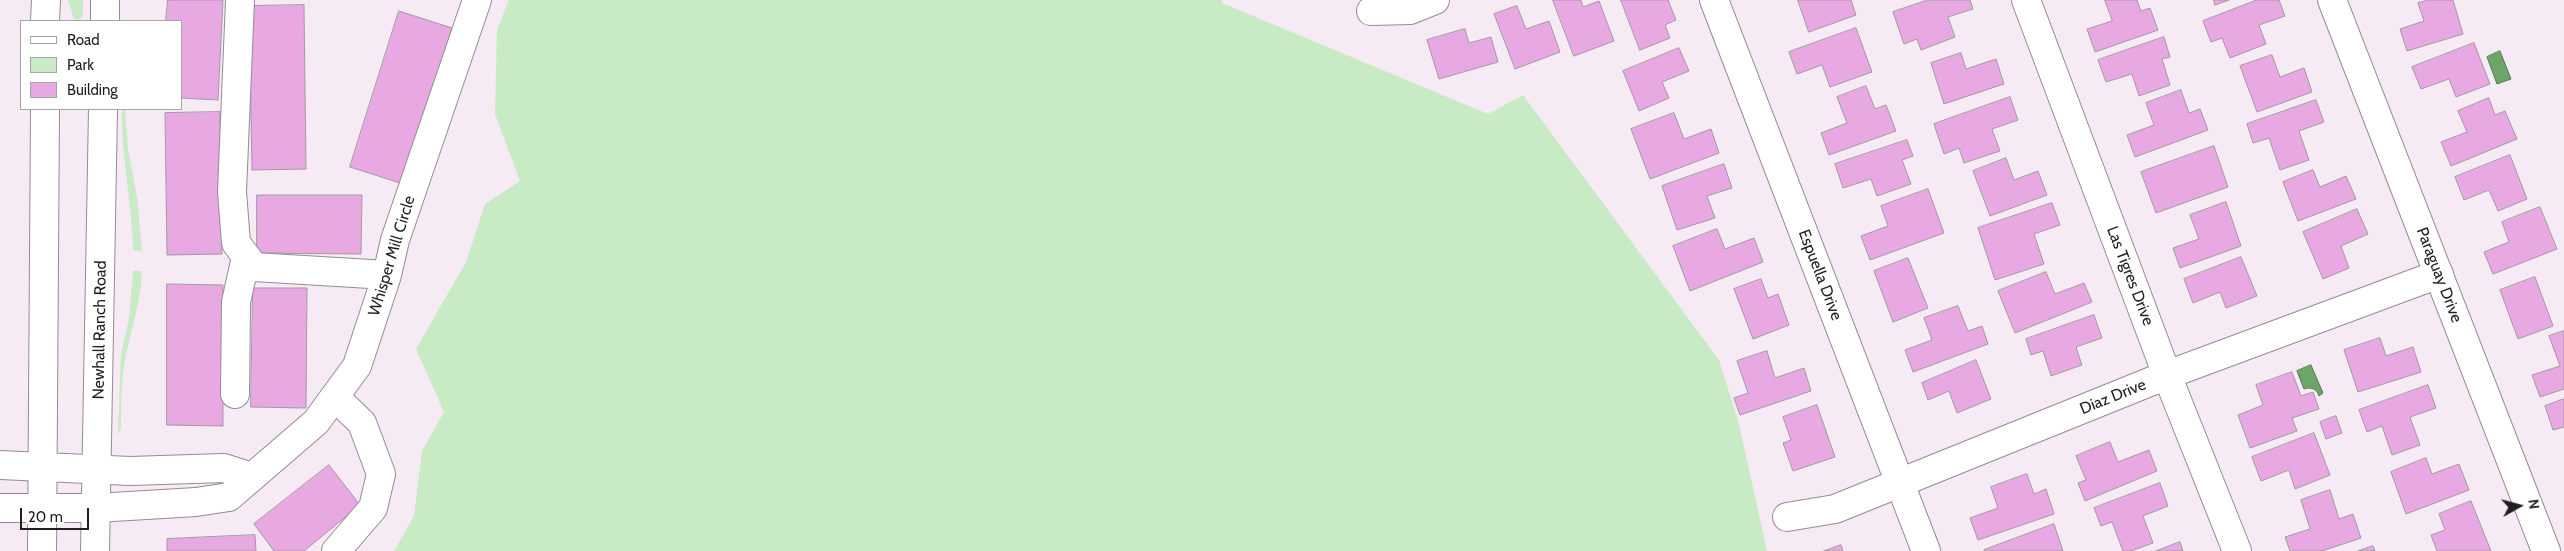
<!DOCTYPE html>
<html>
<head>
<meta charset="utf-8">
<style>
  body { margin:0 }
  #map { position:relative; width:2564px; height:551px; overflow:hidden; background:#f6eaf4; font-family:Cabin,sans-serif }
  canvas { display:block }
  .legend { position:absolute; left:20px; top:20px; width:162px; height:90px; box-sizing:border-box; background:#fff; border:1px solid #a6a5a6; margin:0; padding:6px 9px; list-style:none; font-size:15px; color:#211d20 }
  .legend li { display:flex; align-items:center; gap:10px; height:25px }
  .legend b { width:25px; border:1px solid #a6a5a6 }
  .north { position:absolute; left:2494px; top:481px; width:50px; height:50px; -webkit-text-stroke:4px #fff; paint-order:stroke; rotate:83deg; font-size:14px; font-weight:700; line-height:20px; text-align:center; color:#211d20 }
  .north::after { content:''; display:block; margin:auto; width:18px; height:22px; background:#211d20; clip-path:polygon(50% 0,100% 100%,50% 72%,0 100%) }
  .scale { position:absolute; left:20px; top:508px; width:69px; height:22px; box-sizing:border-box; border:2px solid #211d20; border-top:0; padding-left:6px; font-size:15px; line-height:18px; white-space:nowrap; color:#211d20; -webkit-text-stroke:4px #fff; paint-order:stroke }
</style>
</head>
<body>
<div id="map">
<canvas width="2564" height="551"></canvas>
<ul class="legend">
<li><b style="height:6px;background:#fff"></b>Road</li>
<li><b style="height:14px;background:#c8ebc5"></b>Park</li>
<li><b style="height:14px;background:#e8a9e2"></b>Building</li>
</ul>
<div class="north">N</div>
<div class="scale">20 m</div>
</div>
<script>
const ctx = document.querySelector('canvas').getContext('2d');
ctx.lineJoin = 'round';
function paint(path, color) { ctx.fillStyle = color; ctx.fill(path, 'evenodd'); }
function strokePath(path, color, width, dash) { ctx.strokeStyle = color; ctx.lineWidth = width; ctx.lineCap = dash ? 'butt' : 'round'; ctx.setLineDash(dash || []); ctx.stroke(path); }
function write(font, color, halo, rows, align = 'center') {
  ctx.font = font + ' Cabin,sans-serif'; ctx.lineWidth = 4.5; ctx.setLineDash([]); ctx.textBaseline = 'middle'; ctx.strokeStyle = halo; ctx.fillStyle = color; for (const [text, x, y, turn = 0] of rows) {
    ctx.save(); ctx.translate(x, y); ctx.rotate((+turn || 0) * Math.PI / 180); ctx.textAlign = isNaN(turn) ? turn : align; if (halo) ctx.strokeText(text, 0, 0); ctx.fillText(text, 0, 0); ctx.restore();
  }
}
const green = new Path2D(`
  M 68,0 L 83,0 L 83,15 L 79,20 L 74,19 Z
  M 509,0 L 1222,0 L 1222,3 L 1488,114 L 1523,95 L 1719,360 L 1739,424 L 1767,551 L 394,551 L 414,516 L 422,451 L 444,412 L 416,349 L 466,262 L 485,204 L 520,181 L 495,114 L 497,30 Z
  M 122,109 L 125,109 L 128,149 L 137,197 L 142,251 L 133,250 C 132,203 121,156 122,109 Z
  M 133,271 L 142,271 C 141,301 132,326 126,355 C 121,379 121,404 121,429 L 118,434 L 121,354 L 129,319 Z`);
const water = new Path2D(`
  M 2500,51 L 2511,79 L 2497,84 L 2487,57 Z
  M 2311,365 L 2323,393 L 2319,396 C 2316,388 2311,387 2304,389 L 2297,371 Z`);
const building = new Path2D(`
  M 168,0 L 223,0 L 218,100 L 181,98 L 181,21 L 166,21 Z
  M 1553,0 L 1581,0 L 1583,7 L 1599,1 L 1614,41 L 1574,56 Z
  M 1621,0 L 1668,0 L 1676,20 L 1665,25 L 1670,38 L 1640,50 Z
  M 1798,0 L 1851,0 L 1856,15 L 1809,32 Z
  M 1928,0 L 1970,0 L 1973,9 L 1948,17 L 1955,37 L 1921,50 L 1917,39 L 1904,44 L 1893,12 Z
  M 2105,0 L 2137,0 L 2141,11 L 2150,8 L 2158,30 L 2095,52 L 2087,29 L 2112,21 Z
  M 2214,0 L 2229,0 L 2215,5 Z
  M 2257,0 L 2279,0 L 2285,16 L 2259,25 L 2266,44 L 2230,58 L 2222,38 L 2211,42 L 2203,21 Z
  M 2429,0 L 2453,0 L 2463,34 L 2407,51 L 2400,29 L 2424,21 L 2418,3 Z
  M 304,5 L 306,169 L 252,170 L 249,6 Z
  M 1517,6 L 1526,29 L 1549,21 L 1560,52 L 1515,69 L 1494,14 Z
  M 399,11 L 452,28 L 403,184 L 350,167 Z
  M 1856,28 L 1872,72 L 1830,87 L 1822,65 L 1797,74 L 1789,52 Z
  M 1465,29 L 1469,43 L 1491,37 L 1498,62 L 1439,79 L 1427,40 Z
  M 2164,37 L 2170,57 L 2162,59 L 2170,85 L 2139,96 L 2132,74 L 2106,82 L 2098,60 Z
  M 2474,43 L 2490,84 L 2456,97 L 2449,79 L 2421,89 L 2412,67 Z
  M 1679,48 L 1689,71 L 1662,82 L 1669,98 L 1639,111 L 1623,71 Z
  M 1961,53 L 1966,69 L 1996,59 L 2004,84 L 1944,104 L 1931,63 Z
  M 2272,55 L 2280,77 L 2304,68 L 2312,92 L 2257,112 L 2240,66 Z
  M 1866,86 L 1875,109 L 1886,105 L 1896,131 L 1829,155 L 1821,133 L 1847,123 L 1837,97 Z
  M 2181,90 L 2189,113 L 2200,109 L 2208,130 L 2135,157 L 2127,135 L 2154,125 L 2146,103 Z
  M 2010,97 L 2018,120 L 1992,129 L 2000,151 L 1964,163 L 1959,148 L 1944,154 L 1934,124 Z
  M 2489,98 L 2495,115 L 2505,111 L 2517,139 L 2451,166 L 2441,142 L 2467,132 L 2458,111 Z
  M 2316,100 L 2324,122 L 2299,131 L 2309,160 L 2280,170 L 2269,138 L 2253,143 L 2247,124 Z
  M 220,112 L 222,254 L 167,255 L 165,113 Z
  M 1674,113 L 1684,139 L 1711,129 L 1719,153 L 1650,179 L 1631,129 Z
  M 1907,140 L 1913,156 L 1902,160 L 1911,184 L 1877,196 L 1871,179 L 1843,188 L 1835,164 Z
  M 2214,146 L 2228,187 L 2156,213 L 2141,172 Z
  M 2510,155 L 2527,199 L 2498,211 L 2489,190 L 2464,200 L 2455,177 Z
  M 2006,158 L 2014,180 L 2038,171 L 2047,195 L 1990,216 L 1973,171 Z
  M 1724,164 L 1732,188 L 1707,196 L 1715,218 L 1677,230 L 1662,186 Z
  M 2313,170 L 2320,187 L 2346,176 L 2356,199 L 2298,221 L 2283,182 Z
  M 1928,189 L 1944,233 L 1870,260 L 1861,236 L 1888,226 L 1881,206 Z
  M 257,195 L 362,195 L 361,254 L 257,253 Z
  M 2226,202 L 2241,246 L 2180,268 L 2173,248 L 2199,239 L 2190,215 Z
  M 2052,203 L 2060,225 L 2034,234 L 2044,264 L 1995,280 L 1978,228 Z
  M 2540,207 L 2557,249 L 2493,274 L 2484,252 L 2509,242 L 2502,222 Z
  M 2357,209 L 2368,234 L 2341,246 L 2349,268 L 2323,279 L 2303,232 Z
  M 1717,229 L 1725,249 L 1754,238 L 1763,262 L 1690,291 L 1673,246 Z
  M 2241,257 L 2257,296 L 2226,308 L 2220,292 L 2193,303 L 2184,279 Z
  M 1908,258 L 1928,308 L 1893,322 L 1874,271 Z
  M 2046,272 L 2055,294 L 2084,283 L 2092,302 L 2015,333 L 1998,291 Z
  M 2535,277 L 2553,326 L 2518,339 L 2500,290 Z
  M 1761,279 L 1768,298 L 1778,294 L 1789,325 L 1753,339 L 1734,289 Z
  M 167,284 L 223,285 L 223,426 L 167,425 Z
  M 253,288 L 307,288 L 306,408 L 251,407 Z
  M 1958,306 L 1968,331 L 1982,326 L 1988,344 L 1913,372 L 1905,350 L 1932,340 L 1924,318 Z
  M 2094,315 L 2102,338 L 2076,347 L 2082,365 L 2051,376 L 2043,351 L 2031,355 L 2026,339 Z
  M 2564,331 L 2564,389 L 2540,397 L 2532,375 L 2560,366 L 2549,336 Z
  M 2380,338 L 2386,356 L 2413,347 L 2421,372 L 2358,392 L 2344,350 Z
  M 1767,351 L 1775,378 L 1804,368 L 1811,391 L 1740,415 L 1734,398 L 1748,393 L 1737,361 Z
  M 1976,360 L 1991,399 L 1957,413 L 1949,391 L 1928,400 L 1922,383 Z
  M 2292,372 L 2301,396 L 2313,392 L 2319,409 L 2292,418 L 2297,431 L 2250,448 L 2238,415 L 2263,405 L 2256,385 Z
  M 2428,385 L 2436,408 L 2410,417 L 2420,445 L 2392,455 L 2382,426 L 2367,432 L 2359,410 Z
  M 2564,399 L 2564,427 L 2553,430 L 2545,406 Z
  M 1817,405 L 1835,457 L 1793,471 L 1783,443 L 1791,440 L 1783,417 Z
  M 2336,416 L 2342,433 L 2326,439 L 2320,422 Z
  M 2314,433 L 2330,475 L 2295,489 L 2289,470 L 2261,481 L 2252,457 Z
  M 2110,442 L 2118,462 L 2149,450 L 2157,471 L 2085,501 L 2078,483 L 2086,480 L 2076,456 Z
  M 2426,458 L 2432,474 L 2459,464 L 2469,490 L 2406,514 L 2391,472 Z
  M 329,465 L 360,505 L 304,551 L 274,551 L 254,524 Z
  M 2027,474 L 2034,494 L 2046,489 L 2054,514 L 1978,540 L 1970,518 L 1998,508 L 1991,487 Z
  M 2160,483 L 2168,506 L 2143,516 L 2153,543 L 2131,551 L 2123,551 L 2112,522 L 2101,526 L 2094,508 Z
  M 2330,490 L 2339,519 L 2353,514 L 2361,538 L 2322,551 L 2290,551 L 2285,537 L 2310,529 L 2301,500 Z
  M 2471,501 L 2491,551 L 2437,551 L 2431,535 L 2445,530 L 2439,514 Z
  M 2054,524 L 2063,551 L 1984,551 L 1984,550 Z
  M 255,535 L 256,551 L 167,551 L 167,539 Z
  M 2180,542 L 2183,551 L 2156,551 Z
  M 1841,545 L 1843,551 L 1824,551 Z
  M 2373,546 L 2375,551 L 2358,551 Z`);
const minor = new Path2D(`
  M 240,0 L 232,192 L 236,243 L 254,267 L 387,275
  M 1714,0 L 1926,551
  M 2026,0 L 2167,375 L 2237,551
  M 2332,0 L 2546,551
  M 1371,11 L 1410,10 L 1435,0
  M 235,394 L 236,302 L 246,257
  M 335,397 L 362,423 L 381,474 L 373,508 L 336,551
  M 0,465 L 130,471 L 224,468 L 252,477
  M 0,508 L 96,508 L 196,502 L 229,497 L 316,422 L 357,366 L 387,275 L 395,240 L 477,0
  M 1787,517 L 1835,509 L 2167,375 L 2439,274`);
const major = new Path2D(`
  M 45,21 L 46,0
  M 105,21 L 105,0
  M 42,551 L 45,109
  M 95,551 L 103,109`);
const streetNames = [
  ["Whisper Mill Circle",392,256,-73],
  ["Espuella Drive",1820,275,69],
  ["Paraguay Drive",2439,275,69],
  ["Las Tigres Drive",2130,276,69],
  ["Newhall Ranch Road",100,330,-89],
  ["Diaz Drive",2113,397,-22]
];
paint(green, '#c8ebc5');
paint(water, '#6da468');
strokePath(water, '#567c52', 1);
paint(building, '#e8a9e2');
strokePath(building, '#a398a2', 1);
strokePath(minor, '#958b94', 30);
strokePath(major, '#958b94', 30);
strokePath(minor, '#fff', 28);
strokePath(major, '#fff', 28);
write('16px', '#211d20', '#fff', streetNames);
</script>
</body>
</html>
